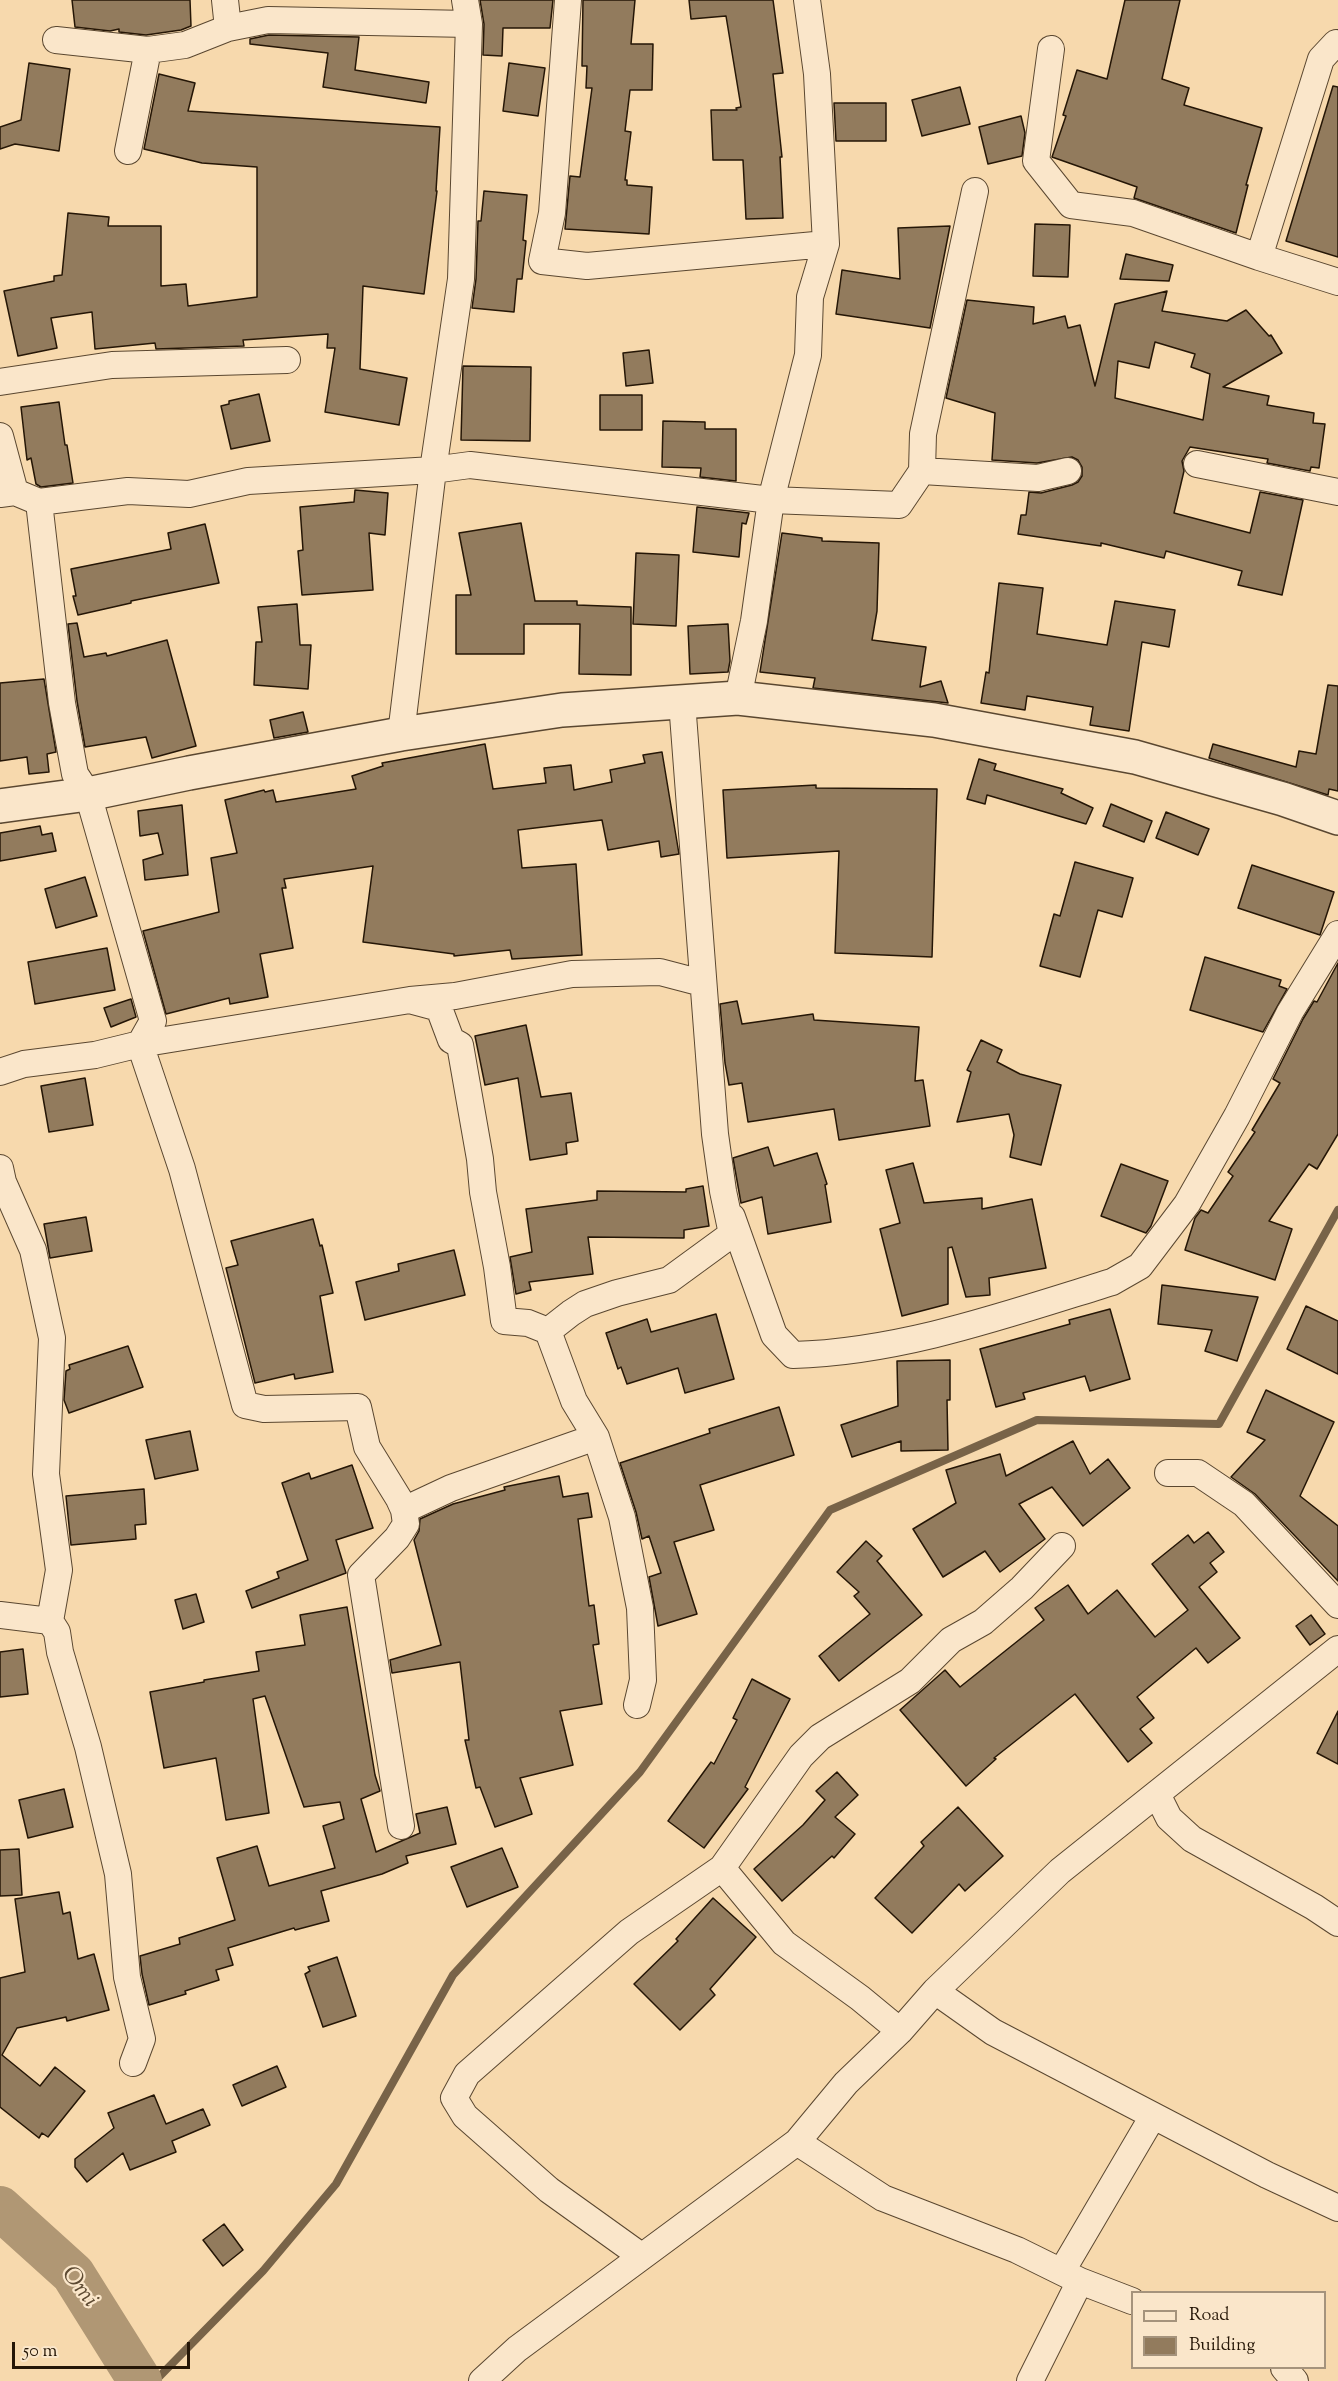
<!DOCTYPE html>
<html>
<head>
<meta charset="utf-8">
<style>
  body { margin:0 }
  #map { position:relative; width:1338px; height:2381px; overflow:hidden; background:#f7d9ad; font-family:"Sorts Mill Goudy",serif }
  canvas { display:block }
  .legend { position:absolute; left:1131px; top:2291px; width:195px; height:78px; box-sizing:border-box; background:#fae6ca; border:2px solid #a5937c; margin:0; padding:8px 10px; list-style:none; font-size:18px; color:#251606 }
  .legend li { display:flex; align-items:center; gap:12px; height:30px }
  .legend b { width:30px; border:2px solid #a5937c }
  .scale { position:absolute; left:12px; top:2342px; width:178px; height:27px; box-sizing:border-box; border:3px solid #251606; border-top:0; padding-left:8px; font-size:18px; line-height:21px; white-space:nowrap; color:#251606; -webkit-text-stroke:4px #fae6ca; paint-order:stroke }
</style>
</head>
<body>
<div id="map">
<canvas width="1338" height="2381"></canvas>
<ul class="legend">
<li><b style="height:8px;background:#fae6ca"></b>Road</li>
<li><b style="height:16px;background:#927b5d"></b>Building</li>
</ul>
<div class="scale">50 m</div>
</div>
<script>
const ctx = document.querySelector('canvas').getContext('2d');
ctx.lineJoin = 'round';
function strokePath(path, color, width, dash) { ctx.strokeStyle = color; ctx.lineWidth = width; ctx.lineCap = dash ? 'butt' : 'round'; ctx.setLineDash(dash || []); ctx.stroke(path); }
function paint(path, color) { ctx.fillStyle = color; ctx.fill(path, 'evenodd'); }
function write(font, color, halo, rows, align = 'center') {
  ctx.font = font + ' "Sorts Mill Goudy",serif'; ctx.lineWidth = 4.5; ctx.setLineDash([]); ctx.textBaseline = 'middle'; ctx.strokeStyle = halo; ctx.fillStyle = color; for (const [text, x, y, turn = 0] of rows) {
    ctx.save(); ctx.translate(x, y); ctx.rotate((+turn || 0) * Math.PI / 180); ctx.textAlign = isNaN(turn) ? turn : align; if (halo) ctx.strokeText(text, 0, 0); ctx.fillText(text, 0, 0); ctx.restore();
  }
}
const stream = new Path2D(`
  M 155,2381 L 263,2271 L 336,2184 L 453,1975 L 640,1772 L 830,1510 L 1037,1420 L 1219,1424 L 1338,1210`);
const river = new Path2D(`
  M 0,2208 L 73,2274 L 140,2381`);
const building = new Path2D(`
  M 72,0 L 190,0 L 191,26 L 181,30 L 146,35 L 119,32 L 119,29 L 110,31 L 75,27 Z
  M 480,0 L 553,0 L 550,28 L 503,28 L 502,56 L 483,55 L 484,24 Z
  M 583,0 L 635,0 L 631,44 L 653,44 L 652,90 L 630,90 L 625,131 L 631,132 L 625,180 L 627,180 L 627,185 L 652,187 L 649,234 L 565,229 L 570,176 L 580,177 L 592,88 L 586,88 L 587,66 L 582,66 Z
  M 689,0 L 773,0 L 783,73 L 773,74 L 782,157 L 780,157 L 783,218 L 746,219 L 743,160 L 713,160 L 711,110 L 737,110 L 736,108 L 741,107 L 726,16 L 691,19 Z
  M 1125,0 L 1180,0 L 1162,79 L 1189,88 L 1184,105 L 1262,128 L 1246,185 L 1248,185 L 1236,233 L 1134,198 L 1137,187 L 1052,157 L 1066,116 L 1063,115 L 1077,70 L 1107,79 Z
  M 269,35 L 359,37 L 355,70 L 429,82 L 426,103 L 323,87 L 328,53 L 250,44 L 250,39 Z
  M 29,63 L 70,69 L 59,151 L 15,144 L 0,149 L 0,127 L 21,120 Z
  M 509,63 L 545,68 L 538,116 L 503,111 Z
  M 159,74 L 195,83 L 188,111 L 440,127 L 436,191 L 437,191 L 424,294 L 363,286 L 360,369 L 407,378 L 399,425 L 325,412 L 335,348 L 327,348 L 328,334 L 243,340 L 244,346 L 156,349 L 155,343 L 95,349 L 92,312 L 51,318 L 57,348 L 18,356 L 4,291 L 54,281 L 54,276 L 62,275 L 68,213 L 109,217 L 108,226 L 161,226 L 161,286 L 186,284 L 188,306 L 257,297 L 257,167 L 202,163 L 144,149 Z
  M 1333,86 L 1338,87 L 1338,257 L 1286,241 Z
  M 960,87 L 970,124 L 922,136 L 912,100 Z
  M 834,103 L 886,103 L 886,141 L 836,141 Z
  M 1021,116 L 1025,133 L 1022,156 L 988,164 L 979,127 Z
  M 484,191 L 527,195 L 523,240 L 526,241 L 522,279 L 517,279 L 514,312 L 472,308 L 476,279 L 478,221 L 481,221 Z
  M 1035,224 L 1070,225 L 1068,277 L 1033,276 Z
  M 950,226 L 930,328 L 836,314 L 842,270 L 900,279 L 898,228 Z
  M 1126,254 L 1173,265 L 1169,281 L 1120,279 Z
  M 1167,291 L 1162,311 L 1227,321 L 1246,310 L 1269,336 L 1271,335 L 1282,353 L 1223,387 L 1269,396 L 1267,405 L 1314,413 L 1313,423 L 1325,424 L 1319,468 L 1311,467 L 1310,471 L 1267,463 L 1268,459 L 1190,447 L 1182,461 L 1184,471 L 1174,513 L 1250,533 L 1260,492 L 1303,500 L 1282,595 L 1238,585 L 1242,571 L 1166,551 L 1164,558 L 1101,543 L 1101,546 L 1018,534 L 1021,515 L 1026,515 L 1029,492 L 1041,493 L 1072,485 L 1078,482 L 1082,476 L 1082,467 L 1078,460 L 1072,457 L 1037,463 L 992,460 L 995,413 L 946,398 L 967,300 L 1034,307 L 1033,324 L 1065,316 L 1068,328 L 1080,325 L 1095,386 L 1115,304 ZM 1155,342 L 1195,354 L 1191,367 L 1210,374 L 1203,420 L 1115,398 L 1118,361 L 1149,368 Z
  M 649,350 L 653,383 L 626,386 L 623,353 Z
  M 463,366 L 531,367 L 530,441 L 461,440 Z
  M 259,394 L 270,441 L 231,449 L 221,406 L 229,404 L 229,401 Z
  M 600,395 L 642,395 L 642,430 L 600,430 Z
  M 59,402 L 65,445 L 67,445 L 73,483 L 41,487 L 36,484 L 31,458 L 27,460 L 21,407 Z
  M 663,421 L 705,422 L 705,429 L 736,429 L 736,481 L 700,477 L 701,468 L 662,467 Z
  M 355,490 L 388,493 L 385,535 L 369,533 L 373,590 L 302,595 L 298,551 L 303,550 L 300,507 L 354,502 Z
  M 697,507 L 749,513 L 746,524 L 742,523 L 739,557 L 693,552 Z
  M 521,523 L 535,601 L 577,601 L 577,605 L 631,607 L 631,675 L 579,674 L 580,624 L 524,624 L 524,654 L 456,654 L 456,595 L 471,595 L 459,533 Z
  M 205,524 L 219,583 L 131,601 L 131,603 L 78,615 L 73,596 L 76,596 L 71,569 L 171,549 L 168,533 Z
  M 782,533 L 822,538 L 822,541 L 879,543 L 877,611 L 872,640 L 926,647 L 920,687 L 941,681 L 948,703 L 813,688 L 815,678 L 760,672 Z
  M 636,553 L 679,555 L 676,626 L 633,624 Z
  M 999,583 L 1043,588 L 1037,634 L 1107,645 L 1115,601 L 1175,610 L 1169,647 L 1142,642 L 1129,731 L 1090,725 L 1093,707 L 1027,696 L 1025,710 L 981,703 L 986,672 L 989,673 Z
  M 297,604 L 300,645 L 311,645 L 308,689 L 254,685 L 256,642 L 262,642 L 258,607 Z
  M 77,623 L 84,657 L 106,653 L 107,656 L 167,640 L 196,746 L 152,758 L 146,737 L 85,747 L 77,701 L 68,624 Z
  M 728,624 L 730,661 L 728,672 L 690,674 L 688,626 Z
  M 44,679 L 56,752 L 47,754 L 49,772 L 29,774 L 27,757 L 0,761 L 0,683 Z
  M 1328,685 L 1338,686 L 1338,791 L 1329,789 L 1328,795 L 1209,758 L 1213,744 L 1296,767 L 1299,751 L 1316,754 Z
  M 303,712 L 308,732 L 274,738 L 270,720 Z
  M 485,744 L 493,789 L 546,783 L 544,768 L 571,765 L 574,790 L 612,782 L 610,770 L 645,763 L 643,755 L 662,752 L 679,854 L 661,857 L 659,841 L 608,850 L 602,820 L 518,830 L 522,868 L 576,864 L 582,955 L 512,959 L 510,950 L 454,956 L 454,954 L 363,942 L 373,866 L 284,879 L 286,888 L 282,888 L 293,948 L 260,954 L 268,997 L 230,1004 L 229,998 L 166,1014 L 143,931 L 219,912 L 211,858 L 237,853 L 225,800 L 264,790 L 265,792 L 273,790 L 276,802 L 356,789 L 352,776 L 383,766 L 382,763 Z
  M 979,759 L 996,764 L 994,770 L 1063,789 L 1061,793 L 1093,808 L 1086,824 L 987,795 L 985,804 L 967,799 Z
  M 816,785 L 816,788 L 937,789 L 932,957 L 835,953 L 839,851 L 727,858 L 723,790 Z
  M 1111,804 L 1152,821 L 1144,842 L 1103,826 Z
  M 182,805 L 188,875 L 145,880 L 143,860 L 163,854 L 158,833 L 140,836 L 138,811 Z
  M 1166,812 L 1209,829 L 1198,855 L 1156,838 Z
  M 40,826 L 42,835 L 52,833 L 56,851 L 0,861 L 0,833 Z
  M 1075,862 L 1133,878 L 1122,917 L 1098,910 L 1080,977 L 1040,966 L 1054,914 L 1060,916 Z
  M 1252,865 L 1334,892 L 1320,935 L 1238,908 Z
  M 85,877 L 97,916 L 56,928 L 45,889 Z
  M 107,948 L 115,990 L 35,1004 L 28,962 Z
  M 1205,957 L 1281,980 L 1279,986 L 1287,989 L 1263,1032 L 1190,1010 Z
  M 1338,963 L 1338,1134 L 1317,1169 L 1309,1164 L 1269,1221 L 1292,1229 L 1275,1280 L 1185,1250 L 1195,1218 L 1201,1210 L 1208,1213 L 1233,1176 L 1228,1172 L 1255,1132 L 1252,1130 L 1280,1083 L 1273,1079 L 1303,1019 L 1314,1001 L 1317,1002 Z
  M 131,999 L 136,1017 L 111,1027 L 104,1008 Z
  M 737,1001 L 742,1024 L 813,1014 L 814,1020 L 919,1027 L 915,1081 L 923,1080 L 930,1126 L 839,1140 L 834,1109 L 748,1122 L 742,1083 L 729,1085 L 725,1063 L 720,1004 Z
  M 526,1025 L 541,1097 L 571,1093 L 578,1141 L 566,1143 L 567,1154 L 530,1160 L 518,1078 L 485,1085 L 475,1036 Z
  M 981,1040 L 1002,1050 L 997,1062 L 1020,1074 L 1061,1085 L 1041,1165 L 1010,1157 L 1014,1135 L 1009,1114 L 957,1122 L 971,1072 L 967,1070 Z
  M 85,1078 L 93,1125 L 49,1132 L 41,1086 Z
  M 768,1147 L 774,1166 L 817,1153 L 827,1184 L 825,1185 L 831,1222 L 768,1234 L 762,1197 L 741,1203 L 733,1158 Z
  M 913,1163 L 924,1203 L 982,1198 L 982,1209 L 1032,1199 L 1046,1268 L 989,1278 L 990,1295 L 966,1297 L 952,1247 L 948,1248 L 948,1304 L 902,1316 L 880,1229 L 900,1223 L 886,1170 Z
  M 1121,1164 L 1168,1181 L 1151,1226 L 1146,1233 L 1101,1216 Z
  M 703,1186 L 709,1226 L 684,1230 L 684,1238 L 588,1237 L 593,1274 L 529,1282 L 531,1290 L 516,1294 L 510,1257 L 532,1252 L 526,1209 L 597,1200 L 597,1191 L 686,1192 L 686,1189 Z
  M 86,1217 L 92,1251 L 50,1258 L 44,1224 Z
  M 313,1219 L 320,1246 L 322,1245 L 333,1293 L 320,1296 L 333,1372 L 295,1379 L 294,1374 L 255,1383 L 226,1268 L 238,1265 L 231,1241 Z
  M 454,1250 L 465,1295 L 365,1320 L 356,1282 L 399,1271 L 398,1264 Z
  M 1162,1285 L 1258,1297 L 1237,1361 L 1205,1351 L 1212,1330 L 1158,1324 Z
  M 1306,1306 L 1338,1321 L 1338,1374 L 1287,1349 Z
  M 1110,1309 L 1130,1379 L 1090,1391 L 1085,1376 L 1023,1393 L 1025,1399 L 996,1407 L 980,1349 L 1070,1324 L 1069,1320 Z
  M 716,1314 L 734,1379 L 685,1393 L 678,1368 L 627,1384 L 621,1367 L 618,1369 L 606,1333 L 647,1319 L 651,1332 Z
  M 128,1346 L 143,1387 L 69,1413 L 64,1400 L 66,1371 L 70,1369 L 69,1365 Z
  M 950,1360 L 950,1400 L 947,1400 L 948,1450 L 901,1451 L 901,1441 L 852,1457 L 841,1425 L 898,1406 L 897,1361 Z
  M 1266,1390 L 1334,1422 L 1300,1496 L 1338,1526 L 1338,1581 L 1255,1494 L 1231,1477 L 1265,1440 L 1247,1432 Z
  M 779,1407 L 794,1455 L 700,1485 L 714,1530 L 674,1542 L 697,1614 L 658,1626 L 649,1577 L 661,1573 L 649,1536 L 642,1539 L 636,1512 L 620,1463 L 710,1433 L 709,1429 Z
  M 190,1431 L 198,1470 L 155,1479 L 146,1440 Z
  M 1073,1441 L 1090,1474 L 1108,1459 L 1130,1488 L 1083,1526 L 1052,1487 L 1019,1504 L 1045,1539 L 1000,1572 L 985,1551 L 943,1577 L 913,1529 L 956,1503 L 946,1470 L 1000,1454 L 1006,1476 Z
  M 352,1465 L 373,1528 L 336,1540 L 346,1573 L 252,1608 L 246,1591 L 279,1578 L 277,1572 L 308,1560 L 282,1483 L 309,1473 L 311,1479 Z
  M 559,1476 L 563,1497 L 588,1493 L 592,1517 L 578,1519 L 589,1606 L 594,1605 L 599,1644 L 593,1645 L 602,1704 L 560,1711 L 573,1765 L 520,1778 L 532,1814 L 495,1827 L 480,1787 L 476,1788 L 465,1740 L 469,1740 L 460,1662 L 392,1673 L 390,1660 L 441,1645 L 414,1540 L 419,1531 L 420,1519 L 453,1504 L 505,1490 L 504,1487 Z
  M 144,1489 L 146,1524 L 135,1525 L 136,1539 L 71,1545 L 66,1496 Z
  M 1208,1532 L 1224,1552 L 1210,1563 L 1217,1572 L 1199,1587 L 1240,1638 L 1208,1663 L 1196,1648 L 1137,1697 L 1154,1718 L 1140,1729 L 1152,1743 L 1128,1762 L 1075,1694 L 994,1758 L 996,1759 L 966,1786 L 900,1710 L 945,1670 L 960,1687 L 1044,1620 L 1035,1608 L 1068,1585 L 1088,1614 L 1117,1590 L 1155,1637 L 1188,1610 L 1152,1564 L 1188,1535 L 1194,1543 Z
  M 866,1541 L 882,1556 L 877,1561 L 922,1615 L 839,1681 L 819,1656 L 870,1614 L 854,1596 L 859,1592 L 837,1572 Z
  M 196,1594 L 204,1622 L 183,1629 L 175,1600 Z
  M 347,1607 L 375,1775 L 380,1791 L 361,1799 L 376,1852 L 420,1833 L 416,1814 L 447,1807 L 456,1844 L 406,1856 L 408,1863 L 382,1874 L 321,1891 L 329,1921 L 295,1930 L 294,1928 L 228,1948 L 233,1965 L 216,1970 L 219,1980 L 185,1991 L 186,1994 L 149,2005 L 142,1974 L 140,1956 L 180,1944 L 179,1938 L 235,1920 L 217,1858 L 257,1846 L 269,1886 L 335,1868 L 323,1826 L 344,1819 L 340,1802 L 304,1807 L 265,1696 L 253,1699 L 269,1813 L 226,1820 L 216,1758 L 164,1768 L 150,1692 L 204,1682 L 204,1680 L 259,1671 L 256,1652 L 305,1645 L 300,1615 Z
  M 1311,1615 L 1325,1634 L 1310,1645 L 1296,1626 Z
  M 23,1649 L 28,1694 L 0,1697 L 0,1652 Z
  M 752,1679 L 790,1699 L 745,1787 L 748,1789 L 704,1848 L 668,1821 L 711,1762 L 714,1764 L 737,1720 L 733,1718 Z
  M 1338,1711 L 1338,1764 L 1317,1753 Z
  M 837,1772 L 858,1795 L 835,1817 L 855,1834 L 834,1858 L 832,1856 L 782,1901 L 754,1869 L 803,1825 L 825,1800 L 816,1791 Z
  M 64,1789 L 73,1827 L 28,1838 L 19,1800 Z
  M 958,1807 L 1003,1856 L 965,1891 L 959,1884 L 912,1933 L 875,1898 L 924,1846 L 921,1842 Z
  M 502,1848 L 518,1887 L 467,1907 L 451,1867 Z
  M 19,1849 L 22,1895 L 0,1896 L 0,1850 Z
  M 59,1892 L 63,1914 L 70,1912 L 78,1959 L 94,1954 L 109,2010 L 67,2021 L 66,2017 L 17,2028 L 2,2055 L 40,2086 L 55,2067 L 85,2091 L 48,2137 L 42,2133 L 39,2138 L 0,2107 L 0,1978 L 25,1972 L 15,1899 Z
  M 713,1898 L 756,1937 L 710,1989 L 715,1995 L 680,2030 L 634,1984 L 678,1941 L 676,1939 Z
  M 337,1957 L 356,2016 L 323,2027 L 305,1974 L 310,1971 L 308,1967 Z
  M 277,2066 L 286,2087 L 242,2106 L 233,2085 Z
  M 154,2095 L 166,2124 L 203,2109 L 210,2125 L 172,2141 L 176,2152 L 130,2170 L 123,2153 L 87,2182 L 75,2167 L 75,2159 L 114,2128 L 108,2113 Z
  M 224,2224 L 243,2250 L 223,2266 L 203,2240 Z`);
const minor = new Path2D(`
  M 225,0 L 228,28
  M 568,0 L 552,213 L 542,261 L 587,266 L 826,244
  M 56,40 L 148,50 L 185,45 L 228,28 L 268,20 L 469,24
  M 1051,49 L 1036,161 L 1071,205 L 1133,213 L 1259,257 L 1338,282
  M 128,151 L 148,50
  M 1259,257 L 1321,59 L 1336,43 L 1338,44
  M 0,382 L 112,365 L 287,360
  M 0,436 L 15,492
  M 1197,464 L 1338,492
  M 922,471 L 1038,478 L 1068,471
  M 0,494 L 15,492 L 39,502 L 62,703 L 75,774 L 88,794 L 153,1021 L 140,1044 L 182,1169 L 245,1405 L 264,1409 L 358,1407 L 367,1447 L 399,1499 L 404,1510 L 406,1524 L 397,1538 L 361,1575 L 401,1826
  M 39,502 L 128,491 L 189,494 L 248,481 L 433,470 L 470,465 L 771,500 L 899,505 L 922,471 L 923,434 L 975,191
  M 738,698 L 754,621 L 771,500 L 808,355 L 810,297 L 826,244 L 817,74 L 807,0
  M 401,734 L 433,470 L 461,279 L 469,24 L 465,0
  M 413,1001 L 439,1008 L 451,1040 L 460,1045 L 480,1159 L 483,1192 L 497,1267 L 504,1321 L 528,1323 L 548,1331
  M 0,1072 L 24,1064 L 95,1055 L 140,1044 L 410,1000 L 455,996 L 572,974 L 660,972 L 702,983
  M 0,1168 L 3,1182 L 33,1250 L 52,1338 L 46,1474 L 59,1570 L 50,1621 L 57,1632 L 60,1652 L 88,1747 L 118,1874 L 127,1977 L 142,2039 L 133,2063
  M 732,1217 L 774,1335 L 793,1355 C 902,1352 1008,1314 1112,1282 L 1140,1266 L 1187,1204 L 1237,1116 L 1290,1012 L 1338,934
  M 1168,1473 L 1198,1473 L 1244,1504 L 1338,1605
  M 404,1510 L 451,1488 L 596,1437
  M 0,1615 L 50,1621
  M 637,1705 L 643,1680 L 640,1608 L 622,1517 L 596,1437 L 574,1401 L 548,1331 L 571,1313 L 585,1304 L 617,1293 L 669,1280 L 732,1234 L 723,1191 L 715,1134 L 682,702
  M 1157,1794 L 1169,1818 L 1192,1839 L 1314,1907 L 1338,1923
  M 722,1868 L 784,1943 L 860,1998 L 900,2031
  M 935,1991 L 993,2032 L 1267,2175 L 1338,2208
  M 797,2142 L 883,2198 L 1017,2250 L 1080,2281 L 1132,2301
  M 641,2256 L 549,2190 L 465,2116 L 454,2098 L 467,2074 L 629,1932 L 722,1868 L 801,1756 L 820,1737 L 910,1681 L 951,1640 L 983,1622 L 1022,1588 L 1062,1546
  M 1062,2271 L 1153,2116
  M 1284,2368 L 1295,2381
  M 482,2381 L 517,2349 L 797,2142 L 846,2083 L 900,2031 L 935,1991 L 1060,1871 L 1338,1649
  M 1030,2381 L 1080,2281`);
const tertiary = new Path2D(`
  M 0,806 L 88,794 L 189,773 L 401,734 L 562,710 L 738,698 L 934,720 L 1135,757 L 1283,799 L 1338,818`);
const waterNames = [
  ["Omi",78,2288,53]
];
strokePath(stream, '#786348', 8);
strokePath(river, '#b09774', 44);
paint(building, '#927b5d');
strokePath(building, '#251606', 1.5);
strokePath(minor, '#5a4730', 28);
strokePath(tertiary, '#5a4730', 36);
strokePath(minor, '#fae6ca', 26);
strokePath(tertiary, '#fae6ca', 33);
write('italic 24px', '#5d4a32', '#fae6ca', waterNames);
</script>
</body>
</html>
